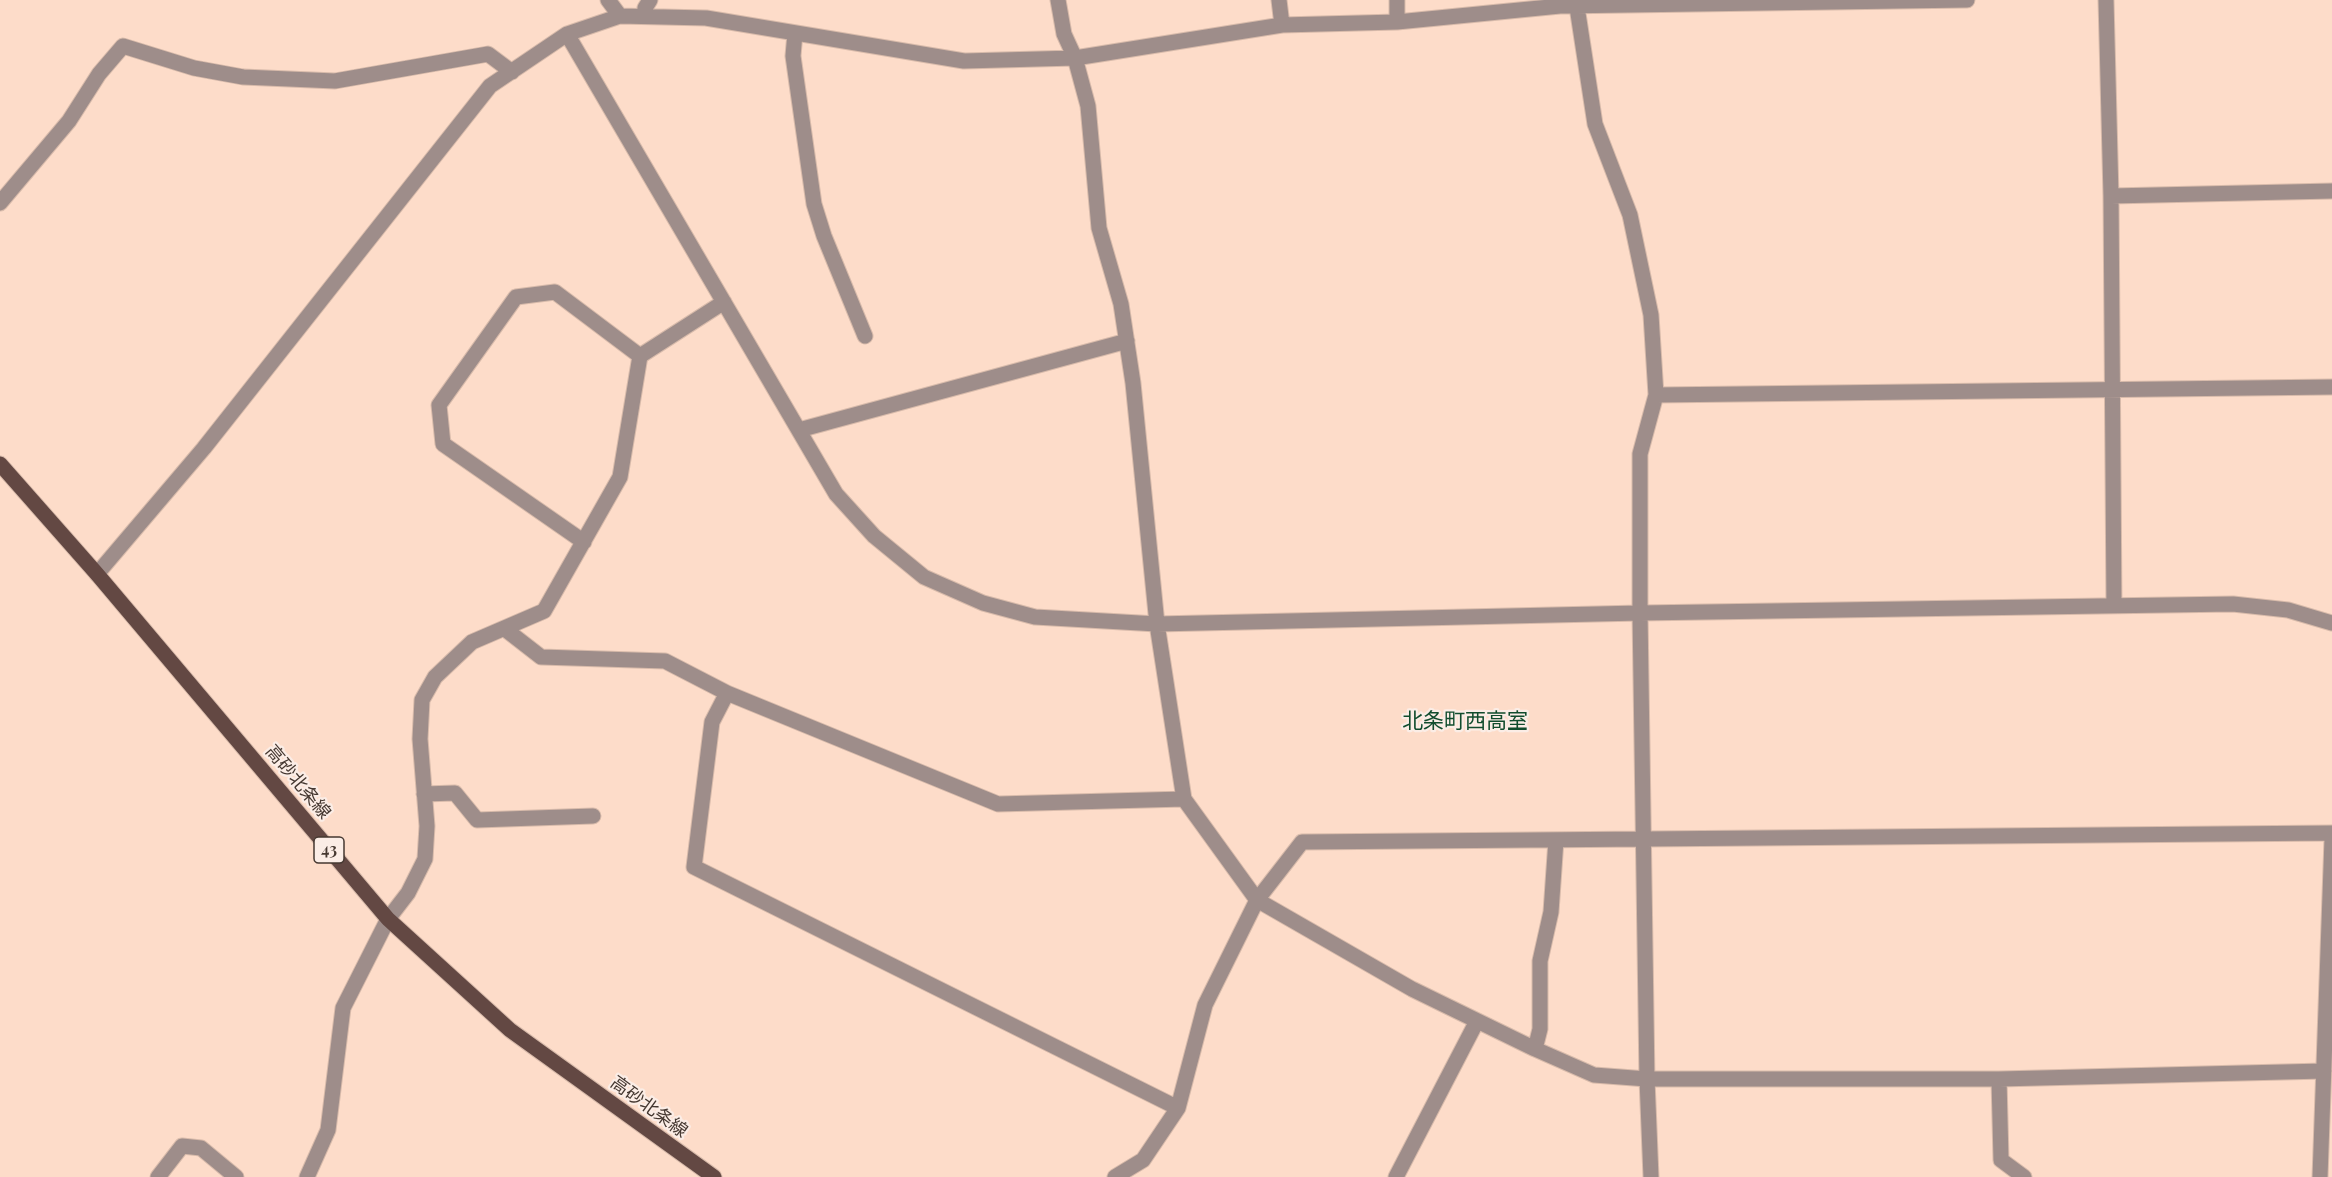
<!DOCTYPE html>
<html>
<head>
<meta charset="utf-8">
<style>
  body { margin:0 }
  canvas { display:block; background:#fddcc9 }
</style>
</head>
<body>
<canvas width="2332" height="1177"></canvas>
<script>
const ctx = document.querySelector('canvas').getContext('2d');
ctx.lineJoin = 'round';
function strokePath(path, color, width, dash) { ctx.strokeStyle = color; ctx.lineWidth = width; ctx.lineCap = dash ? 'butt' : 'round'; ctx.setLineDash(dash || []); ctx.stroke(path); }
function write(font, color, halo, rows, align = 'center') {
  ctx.font = font + ' "Playfair Display","Noto Sans JP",serif'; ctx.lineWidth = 4.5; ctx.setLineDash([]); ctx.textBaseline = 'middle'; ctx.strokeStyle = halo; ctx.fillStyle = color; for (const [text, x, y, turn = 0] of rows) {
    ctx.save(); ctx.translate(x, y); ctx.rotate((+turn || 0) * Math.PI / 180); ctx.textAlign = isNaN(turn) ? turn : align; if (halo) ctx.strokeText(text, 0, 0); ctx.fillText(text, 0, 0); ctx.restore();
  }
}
const minor = new Path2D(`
  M 608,0 L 620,16
  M 1058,0 L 1064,34 L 1075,58 L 1088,106 L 1099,228 L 1121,304 L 1133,383 L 1157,624 L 1184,799 L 1257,900 L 1412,989 L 1535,1049 L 1594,1075 L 1647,1079 L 1999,1079 L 2324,1071
  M 1279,0 L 1282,25
  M 1397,0 L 1397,22
  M 2106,0 L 2111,196 L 2114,606
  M 1577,7 L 1595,124 L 1630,215 L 1651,315 L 1656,395 L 1640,454 L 1640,613 L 1647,1079 L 1651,1177
  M 646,16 L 645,8 L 650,0
  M 795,33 L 793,56 L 814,204 L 824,236 L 865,336
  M 567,34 L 836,494 L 874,536 L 924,577 L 983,603 L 1035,617 L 1157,624 L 1640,613 L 2233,604 L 2288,610 L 2332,623
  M 2111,196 L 2332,191
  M 0,203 L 69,121 L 99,74 L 123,46 L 194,68 L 243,77 L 335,81 L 488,54 L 512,72
  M 1656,395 L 2332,387
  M 799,430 L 1127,341
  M 584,542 L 443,444 L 439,405 L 516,297 L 555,292 L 640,356
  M 97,574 L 204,448 L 490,86 L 567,34 L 620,16 L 706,18 L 964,61 L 1075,58 L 1282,25 L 1397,22 L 1560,6 L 1967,0
  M 505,629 L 541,657 L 665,661 L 727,693 L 998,804 L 1184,799
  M 727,693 L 712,722 L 694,867 L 1178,1108
  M 424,794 L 455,793 L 477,820 L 593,816
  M 1535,1049 L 1540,1029 L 1540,961 L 1551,912 L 1556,840
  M 1999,1079 L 2001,1160 L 2024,1177
  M 158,1177 L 182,1146 L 201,1148 L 236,1177
  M 307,1177 L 328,1130 L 343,1008 L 388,919 L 408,893 L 425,859 L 427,826 L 420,739 L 422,700 L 435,677 L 472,642 L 544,611 L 620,477 L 640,356 L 724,302
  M 1115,1177 L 1143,1160 L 1178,1108 L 1205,1005 L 1257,900 L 1302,842 L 2332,833
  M 1396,1177 L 1477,1021
  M 2320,1177 L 2332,839`);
const major = new Path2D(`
  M 0,464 L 97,574 L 388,919 L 510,1030 L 714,1177`);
const shields = [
  [329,850,30]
];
const shieldNames = [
  ["43",329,850]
];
const streetNames = [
  ["高砂北条線",298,782,50],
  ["高砂北条線",649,1107,36]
];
const quarterNames = [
  ["北条町西高室",1465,721]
];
strokePath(minor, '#d8bbab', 17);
strokePath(major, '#d8bbab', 17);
strokePath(minor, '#9e8d8a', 15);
strokePath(major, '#634843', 15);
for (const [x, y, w] of shields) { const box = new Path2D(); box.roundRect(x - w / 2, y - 13, w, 26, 4.5); ctx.fillStyle = '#fbede6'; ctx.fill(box); strokePath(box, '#453831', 1.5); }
write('bold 16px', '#453831', null, shieldNames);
write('18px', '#453831', '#fbede6', streetNames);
write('21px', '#114c2d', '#fbede6', quarterNames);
</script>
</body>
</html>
